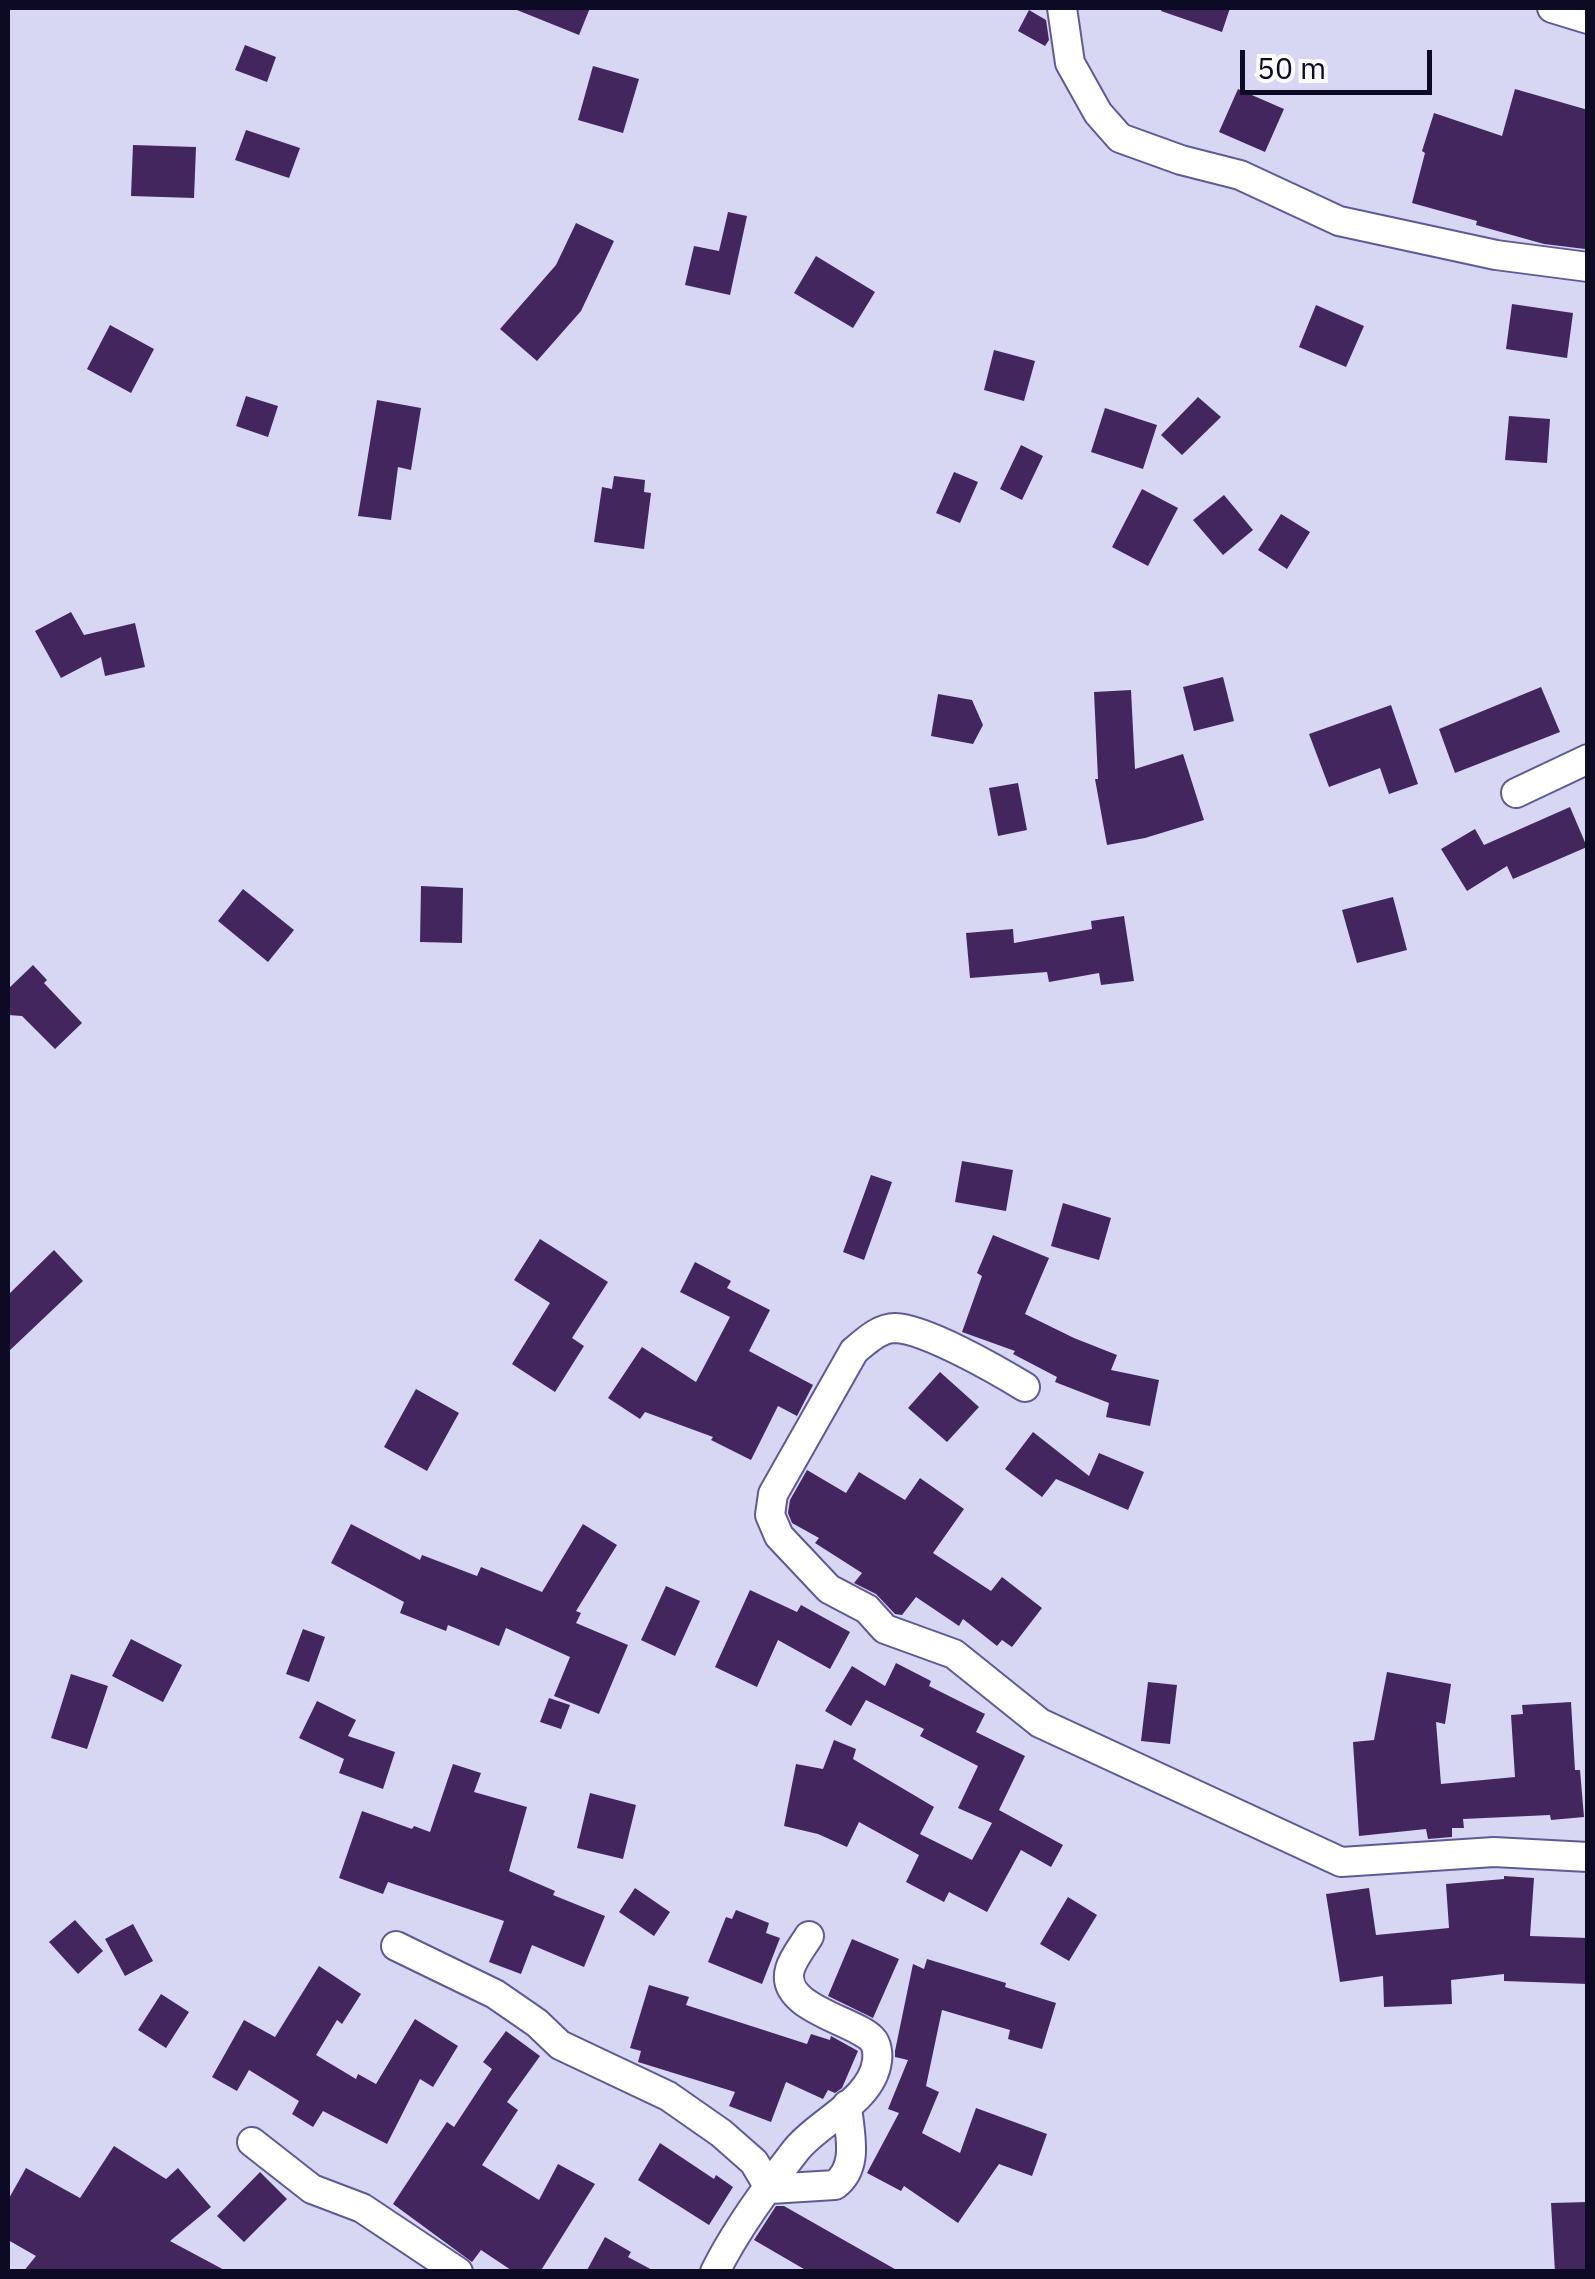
<!DOCTYPE html>
<html>
<head>
<meta charset="utf-8">
<style>
  body { margin:0 }
  #map { position:relative; width:1595px; height:2279px; overflow:hidden; background:#d7d6f3; font-family:"IBM Plex Sans",sans-serif }
  canvas { display:block }
  .frame { position:absolute; inset:0; border:10px solid #0d0a23; pointer-events:none }
  .scale { position:absolute; left:1240px; top:50px; width:192px; height:45px; box-sizing:border-box; border:5px solid #0d0a23; border-top:0; padding-left:12px; font-size:30px; line-height:35px; white-space:nowrap; color:#0d0a23; -webkit-text-stroke:8px #fafafa; paint-order:stroke }
</style>
</head>
<body>
<div id="map">
<canvas width="1595" height="2279"></canvas>
<div class="frame"></div>
<div class="scale">50 m</div>
</div>
<script>
const ctx = document.querySelector('canvas').getContext('2d');
ctx.lineJoin = 'round';
function paint(path, color) { ctx.fillStyle = color; ctx.fill(path, 'evenodd'); }
function strokePath(path, color, width, dash) { ctx.strokeStyle = color; ctx.lineWidth = width; ctx.lineCap = dash ? 'butt' : 'round'; ctx.setLineDash(dash || []); ctx.stroke(path); }
const building = new Path2D(`
  M 512,8 L 590,8 L 579,35 Z
  M 1162,8 L 1230,8 L 1222,32 L 1161,11 Z
  M 1029,10 L 1046,20 L 1049,40 L 1045,46 L 1018,31 Z
  M 245,45 L 276,57 L 267,82 L 235,70 Z
  M 593,66 L 639,79 L 623,133 L 578,120 Z
  M 1238,89 L 1284,109 L 1265,152 L 1219,132 Z
  M 1515,89 L 1588,110 L 1585,249 L 1544,244 L 1476,225 L 1477,221 L 1412,203 L 1425,153 L 1422,151 L 1434,113 L 1502,136 Z
  M 246,130 L 300,148 L 289,178 L 235,160 Z
  M 133,145 L 196,147 L 194,198 L 131,196 Z
  M 728,212 L 747,216 L 730,295 L 685,285 L 694,246 L 719,251 Z
  M 576,223 L 614,241 L 581,311 L 537,361 L 500,329 L 556,265 Z
  M 816,256 L 875,292 L 853,328 L 794,293 Z
  M 1512,304 L 1573,313 L 1567,358 L 1506,349 Z
  M 1316,305 L 1364,326 L 1346,367 L 1299,347 Z
  M 110,325 L 154,349 L 131,393 L 87,369 Z
  M 994,350 L 1035,361 L 1024,401 L 984,390 Z
  M 246,396 L 278,406 L 268,437 L 236,426 Z
  M 1198,397 L 1221,417 L 1182,455 L 1161,435 Z
  M 377,400 L 421,408 L 411,470 L 398,467 L 391,520 L 358,516 Z
  M 1105,408 L 1157,425 L 1143,469 L 1091,452 Z
  M 1509,416 L 1550,419 L 1547,463 L 1505,460 Z
  M 1021,445 L 1043,456 L 1022,500 L 1000,489 Z
  M 954,472 L 978,482 L 960,523 L 936,513 Z
  M 614,476 L 645,480 L 644,492 L 651,493 L 644,549 L 594,542 L 602,487 L 612,489 Z
  M 1142,489 L 1178,508 L 1148,566 L 1112,547 Z
  M 1224,495 L 1253,530 L 1223,555 L 1193,520 Z
  M 1281,514 L 1310,532 L 1287,569 L 1258,550 Z
  M 71,612 L 84,635 L 135,623 L 145,667 L 105,676 L 101,657 L 61,678 L 35,631 Z
  M 1223,677 L 1234,721 L 1194,731 L 1183,687 Z
  M 1541,687 L 1560,732 L 1455,773 L 1439,729 Z
  M 1131,690 L 1135,769 L 1183,754 L 1204,820 L 1145,838 L 1107,845 L 1095,779 L 1098,779 L 1094,692 Z
  M 938,694 L 972,700 L 983,725 L 973,744 L 931,736 Z
  M 1391,705 L 1418,784 L 1389,794 L 1380,768 L 1329,787 L 1309,734 Z
  M 1018,783 L 1027,830 L 998,836 L 989,788 Z
  M 1570,807 L 1587,847 L 1513,879 L 1507,866 L 1467,891 L 1441,849 L 1475,829 L 1484,845 Z
  M 421,886 L 463,888 L 462,943 L 420,942 Z
  M 243,889 L 294,930 L 268,962 L 218,921 Z
  M 1393,897 L 1407,950 L 1357,963 L 1342,910 Z
  M 1124,916 L 1134,981 L 1101,985 L 1099,973 L 1049,982 L 1047,972 L 970,978 L 966,933 L 1013,929 L 1014,943 L 1092,929 L 1091,921 Z
  M 33,965 L 47,980 L 44,983 L 82,1023 L 55,1049 L 22,1016 L 8,1015 L 8,989 Z
  M 962,1161 L 1013,1170 L 1006,1211 L 955,1202 Z
  M 871,1175 L 892,1182 L 864,1260 L 843,1252 Z
  M 1063,1203 L 1111,1218 L 1099,1260 L 1051,1246 Z
  M 993,1235 L 1049,1258 L 1025,1314 L 1074,1338 L 1117,1355 L 1111,1370 L 1159,1380 L 1150,1426 L 1106,1417 L 1109,1403 L 1055,1382 L 1057,1377 L 1013,1354 L 1015,1351 L 962,1332 L 982,1276 L 977,1273 Z
  M 540,1239 L 608,1282 L 572,1338 L 584,1346 L 555,1392 L 512,1364 L 550,1303 L 514,1280 Z
  M 54,1250 L 83,1281 L 8,1352 L 8,1295 Z
  M 695,1262 L 731,1281 L 727,1288 L 770,1310 L 749,1351 L 813,1385 L 797,1416 L 778,1406 L 751,1460 L 711,1440 L 713,1437 L 645,1412 L 640,1419 L 608,1398 L 642,1347 L 696,1382 L 730,1317 L 680,1292 Z
  M 940,1372 L 979,1407 L 947,1442 L 908,1408 Z
  M 416,1389 L 459,1413 L 427,1471 L 384,1447 Z
  M 1033,1432 L 1089,1476 L 1099,1453 L 1144,1472 L 1128,1510 L 1056,1479 L 1042,1497 L 1005,1469 Z
  M 807,1470 L 846,1493 L 859,1472 L 905,1500 L 920,1478 L 964,1509 L 933,1553 L 991,1591 L 1002,1577 L 1042,1608 L 1012,1647 L 1002,1640 L 997,1646 L 963,1619 L 959,1626 L 916,1597 L 902,1615 L 895,1614 L 876,1594 L 854,1583 L 862,1573 L 815,1543 L 819,1538 L 792,1523 L 788,1513 L 790,1500 Z
  M 351,1524 L 420,1560 L 422,1555 L 477,1576 L 481,1567 L 542,1592 L 583,1524 L 617,1545 L 576,1611 L 581,1613 L 576,1623 L 628,1645 L 599,1714 L 554,1696 L 570,1657 L 506,1628 L 499,1646 L 448,1625 L 446,1631 L 400,1613 L 404,1602 L 331,1563 Z
  M 666,1586 L 700,1601 L 675,1656 L 641,1640 Z
  M 750,1590 L 797,1612 L 801,1605 L 850,1632 L 830,1669 L 778,1640 L 757,1687 L 715,1667 Z
  M 303,1629 L 325,1637 L 309,1682 L 286,1674 Z
  M 131,1639 L 182,1665 L 163,1702 L 112,1676 Z
  M 896,1663 L 931,1681 L 929,1686 L 985,1714 L 976,1732 L 1025,1756 L 999,1810 L 1063,1845 L 1051,1867 L 1021,1850 L 987,1912 L 949,1892 L 944,1902 L 906,1882 L 919,1855 L 859,1822 L 847,1847 L 818,1834 L 784,1826 L 796,1764 L 823,1769 L 834,1740 L 856,1749 L 853,1759 L 934,1807 L 920,1834 L 972,1860 L 992,1823 L 958,1808 L 978,1766 L 920,1736 L 924,1729 L 866,1700 L 851,1726 L 825,1711 L 852,1666 L 885,1686 Z
  M 1387,1672 L 1451,1684 L 1445,1724 L 1436,1722 L 1441,1784 L 1515,1777 L 1511,1715 L 1523,1714 L 1522,1705 L 1571,1702 L 1575,1770 L 1580,1770 L 1584,1817 L 1551,1820 L 1550,1815 L 1463,1819 L 1464,1828 L 1452,1828 L 1452,1837 L 1428,1839 L 1426,1829 L 1359,1836 L 1353,1742 L 1374,1740 Z
  M 71,1674 L 108,1686 L 87,1749 L 51,1738 Z
  M 1148,1682 L 1177,1685 L 1170,1744 L 1141,1741 Z
  M 549,1698 L 570,1705 L 561,1729 L 540,1722 Z
  M 317,1701 L 356,1720 L 348,1736 L 395,1752 L 383,1789 L 339,1773 L 344,1759 L 299,1738 Z
  M 453,1764 L 481,1773 L 474,1792 L 527,1807 L 509,1871 L 555,1891 L 553,1895 L 605,1916 L 584,1967 L 532,1945 L 521,1974 L 489,1962 L 504,1921 L 388,1882 L 383,1894 L 339,1878 L 362,1811 L 412,1829 L 414,1826 L 430,1832 Z
  M 590,1793 L 636,1805 L 623,1859 L 577,1848 Z
  M 1504,1876 L 1534,1878 L 1530,1936 L 1588,1938 L 1588,1984 L 1504,1981 L 1504,1974 L 1451,1980 L 1452,2004 L 1384,2007 L 1383,1976 L 1340,1982 L 1326,1894 L 1369,1888 L 1376,1935 L 1449,1928 L 1446,1884 L 1504,1879 Z
  M 635,1888 L 670,1912 L 654,1936 L 619,1912 Z
  M 1068,1897 L 1097,1915 L 1069,1961 L 1040,1944 Z
  M 736,1910 L 769,1923 L 766,1933 L 780,1938 L 762,1984 L 708,1962 L 726,1917 L 732,1919 Z
  M 75,1920 L 103,1951 L 78,1974 L 49,1942 Z
  M 133,1924 L 153,1961 L 125,1976 L 105,1939 Z
  M 852,1939 L 899,1959 L 873,2018 L 828,1996 Z
  M 927,1959 L 1006,1983 L 1005,1987 L 1056,2003 L 1042,2049 L 1008,2039 L 1010,2030 L 942,2010 L 926,2086 L 939,2092 L 922,2133 L 960,2153 L 976,2108 L 1047,2134 L 1032,2176 L 999,2164 L 958,2223 L 904,2186 L 901,2191 L 867,2173 L 899,2113 L 888,2109 L 908,2060 L 895,2057 L 895,2051 L 913,1964 L 924,1969 Z
  M 319,1966 L 361,1994 L 342,2024 L 337,2020 L 316,2055 L 356,2079 L 358,2074 L 376,2084 L 415,2019 L 458,2046 L 433,2087 L 420,2079 L 387,2144 L 323,2111 L 313,2127 L 292,2114 L 299,2101 L 249,2070 L 237,2091 L 212,2077 L 244,2020 L 275,2037 Z
  M 649,1985 L 689,1997 L 686,2005 L 807,2044 L 811,2034 L 830,2040 L 831,2036 L 858,2051 L 842,2088 L 835,2093 L 828,2090 L 823,2099 L 786,2082 L 771,2122 L 729,2106 L 735,2092 L 638,2062 L 641,2051 L 630,2048 Z
  M 161,1994 L 189,2012 L 166,2048 L 138,2030 Z
  M 506,2031 L 540,2056 L 507,2102 L 518,2110 L 482,2165 L 539,2200 L 558,2164 L 595,2184 L 540,2272 L 514,2272 L 481,2250 L 472,2262 L 393,2204 L 447,2122 L 454,2127 L 492,2069 L 483,2062 Z
  M 660,2143 L 714,2179 L 716,2175 L 733,2187 L 709,2225 L 638,2180 Z
  M 114,2146 L 166,2179 L 178,2168 L 211,2207 L 170,2241 L 228,2272 L 23,2272 L 36,2256 L 8,2240 L 8,2200 L 26,2168 L 80,2198 Z
  M 260,2172 L 287,2199 L 244,2242 L 217,2216 Z
  M 1588,2202 L 1588,2272 L 1555,2272 L 1551,2203 Z
  M 776,2206 L 784,2206 L 900,2272 L 809,2272 L 754,2240 Z
  M 605,2237 L 631,2252 L 628,2257 L 656,2272 L 586,2272 Z`);
const street = new Path2D(`
  M 1062,8 L 1070,63 L 1098,113 L 1120,138 L 1181,160 L 1240,175 L 1339,221 L 1496,255 L 1588,267
  M 1552,8 L 1588,19
  M 1516,793 L 1588,759
  M 1025,1387 C 997,1370 926,1329 895,1328 C 879,1328 865,1342 854,1351 L 773,1494 L 770,1515 L 779,1536 L 829,1589 L 867,1609 L 885,1629 L 954,1654 L 1040,1723 L 1341,1862 L 1494,1852 L 1588,1857
  M 396,1946 L 495,1994 L 537,2023 L 560,2045 L 668,2096 L 721,2133 L 754,2162 L 770,2189
  M 252,2142 L 312,2189 L 362,2208 L 458,2272
  M 770,2189 L 835,2185 C 860,2166 849,2133 847,2105
  M 715,2272 C 734,2233 769,2184 796,2150 C 819,2121 872,2101 877,2061 C 878,2054 877,2044 872,2039 C 854,2020 779,2008 790,1969 C 793,1958 803,1946 809,1936`);
paint(building, '#44265f');
strokePath(street, '#5f5998', 32);
strokePath(street, '#fff', 28);
</script>
</body>
</html>
